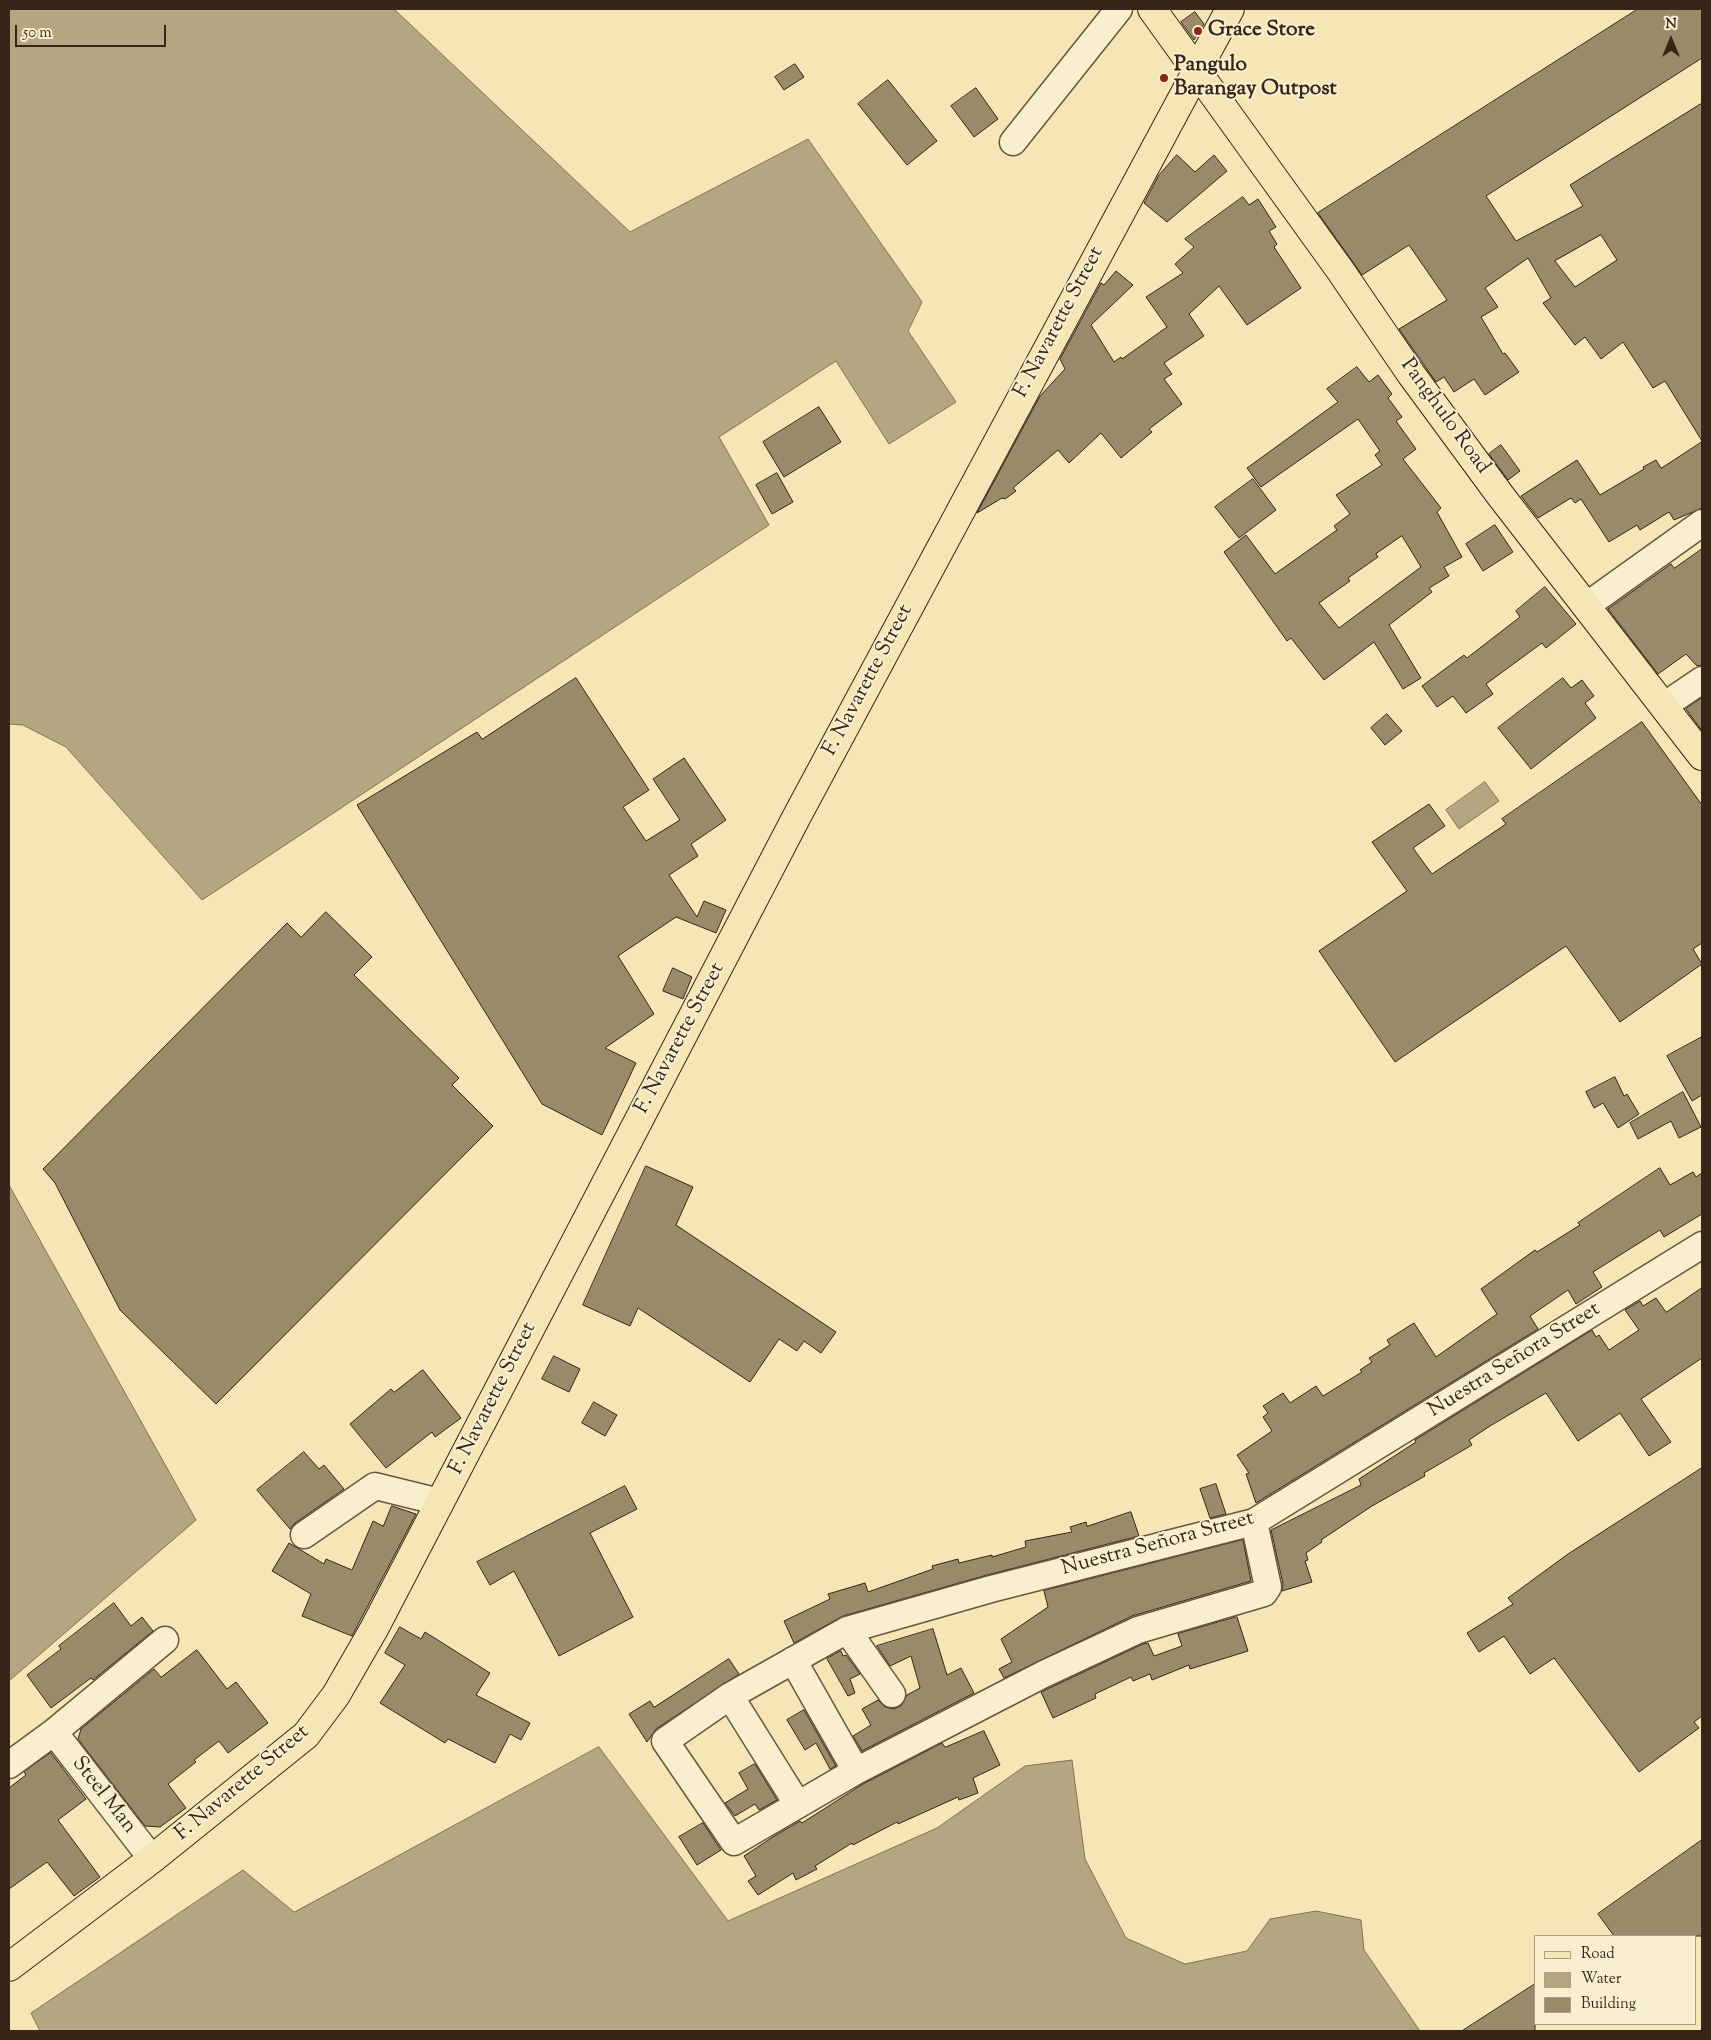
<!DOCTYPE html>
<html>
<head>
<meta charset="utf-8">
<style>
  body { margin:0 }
  #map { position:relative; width:1711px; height:2040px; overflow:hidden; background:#f6e6b5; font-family:"Sorts Mill Goudy",serif }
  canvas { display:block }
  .frame { position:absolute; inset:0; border:10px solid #362619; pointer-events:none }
  .legend { position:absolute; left:1534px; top:1935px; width:162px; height:90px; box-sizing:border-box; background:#f9efcf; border:1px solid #ab9f86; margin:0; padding:6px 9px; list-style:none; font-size:15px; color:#362619 }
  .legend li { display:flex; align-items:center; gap:10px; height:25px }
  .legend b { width:25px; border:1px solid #ab9f86 }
  .north { position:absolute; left:1646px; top:15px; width:50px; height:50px; -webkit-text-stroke:4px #f9efcf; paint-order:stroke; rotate:0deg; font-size:14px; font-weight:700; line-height:20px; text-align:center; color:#362619 }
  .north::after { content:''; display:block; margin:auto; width:18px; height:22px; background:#362619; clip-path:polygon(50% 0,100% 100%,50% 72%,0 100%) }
  .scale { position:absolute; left:15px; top:25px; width:151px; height:22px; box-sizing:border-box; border:2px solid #362619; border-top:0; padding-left:6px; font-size:15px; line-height:18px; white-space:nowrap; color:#362619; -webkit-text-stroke:4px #f9efcf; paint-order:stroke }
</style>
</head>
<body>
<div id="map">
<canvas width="1711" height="2040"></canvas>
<div class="frame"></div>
<ul class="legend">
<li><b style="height:6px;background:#f6e6b5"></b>Road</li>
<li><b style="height:14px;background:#b5a580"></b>Water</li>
<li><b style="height:14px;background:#9a8a6a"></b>Building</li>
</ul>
<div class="north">N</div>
<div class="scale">50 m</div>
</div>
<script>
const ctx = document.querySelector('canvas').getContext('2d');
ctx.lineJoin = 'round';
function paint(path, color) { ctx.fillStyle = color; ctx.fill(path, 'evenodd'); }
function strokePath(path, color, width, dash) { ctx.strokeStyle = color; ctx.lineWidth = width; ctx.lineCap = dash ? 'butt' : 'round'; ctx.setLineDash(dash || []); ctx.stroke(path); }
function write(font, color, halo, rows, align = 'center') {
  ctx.font = font + ' "Sorts Mill Goudy",serif'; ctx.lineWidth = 4; ctx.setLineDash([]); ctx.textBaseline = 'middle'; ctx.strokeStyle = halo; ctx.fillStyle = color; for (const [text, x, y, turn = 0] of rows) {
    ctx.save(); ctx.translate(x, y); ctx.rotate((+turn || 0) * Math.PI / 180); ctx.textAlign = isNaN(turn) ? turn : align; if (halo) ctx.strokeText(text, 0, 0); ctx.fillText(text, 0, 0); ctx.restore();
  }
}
const water = new Path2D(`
  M 9,9 L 394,9 L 630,232 L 808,139 L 922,302 L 908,331 L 956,402 L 889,444 L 836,361 L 719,437 L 769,525 L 202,900 L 66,747 L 23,725 L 9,724 Z
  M 1485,782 L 1499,801 L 1459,829 L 1446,810 Z
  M 9,1185 L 196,1520 L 9,1681 Z
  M 599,1747 L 728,1921 L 937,1828 L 1025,1766 L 1072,1760 L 1085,1859 L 1126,1938 L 1185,1964 L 1247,1951 L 1270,1919 L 1316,1911 L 1361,1920 L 1364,1950 L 1420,2031 L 40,2031 L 31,2013 L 243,1870 L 294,1912 Z`);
const building = new Path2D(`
  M 1638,9 L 1702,9 L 1702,58 L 1486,196 L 1516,241 L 1583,206 L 1570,185 L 1702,103 L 1702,441 L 1665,381 L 1653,388 L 1623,342 L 1601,359 L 1585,337 L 1575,345 L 1543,303 L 1551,298 L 1528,258 L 1485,288 L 1498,307 L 1481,317 L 1503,354 L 1505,353 L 1519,372 L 1485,395 L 1474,379 L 1454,392 L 1444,377 L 1436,382 L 1399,329 L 1447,300 L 1409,245 L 1362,275 L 1318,213 ZM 1601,235 L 1617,260 L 1575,287 L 1555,261 Z
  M 1195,12 L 1204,24 L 1194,40 L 1181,22 Z
  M 795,64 L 804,77 L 784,90 L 775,77 Z
  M 888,80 L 937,141 L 907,165 L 858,104 Z
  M 976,88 L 998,119 L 974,137 L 951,106 Z
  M 1177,155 L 1195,172 L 1214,155 L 1227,171 L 1167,222 L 1144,203 L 1159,175 Z
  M 1243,197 L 1249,205 L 1258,199 L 1276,227 L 1269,231 L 1277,244 L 1274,247 L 1301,288 L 1247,325 L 1219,286 L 1189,314 L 1204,336 L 1164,363 L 1172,374 L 1164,379 L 1182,404 L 1149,429 L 1152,432 L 1121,458 L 1101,433 L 1069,463 L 1058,450 L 1013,488 L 1016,491 L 1005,499 L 1002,498 L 977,513 L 1040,396 L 1065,369 L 1060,359 L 1101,283 L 1104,285 L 1116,271 L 1133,285 L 1091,325 L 1114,362 L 1121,357 L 1122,359 L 1167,327 L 1146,297 L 1183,273 L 1175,264 L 1194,247 L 1185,239 Z
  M 1357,367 L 1369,382 L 1378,375 L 1392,394 L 1388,398 L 1402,417 L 1396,421 L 1416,449 L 1403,459 L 1441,508 L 1437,512 L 1462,557 L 1444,567 L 1449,576 L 1429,588 L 1432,592 L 1389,625 L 1421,678 L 1403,689 L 1374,642 L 1324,680 L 1291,638 L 1287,641 L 1224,552 L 1246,535 L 1275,574 L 1337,530 L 1334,526 L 1350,514 L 1336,495 L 1382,465 L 1375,455 L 1380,451 L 1358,419 L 1261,487 L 1247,468 L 1338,402 L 1327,389 ZM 1402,536 L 1421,567 L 1339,628 L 1319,603 L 1350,581 L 1348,578 L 1378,557 L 1376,554 Z
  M 819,407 L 841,442 L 784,477 L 763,442 Z
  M 1702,442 L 1702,508 L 1674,520 L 1669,512 L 1640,530 L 1637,525 L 1609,542 L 1581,499 L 1575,503 L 1571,498 L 1538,518 L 1521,496 L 1577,460 L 1600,495 L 1644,469 L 1643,467 L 1656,460 L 1661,468 Z
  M 1501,445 L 1520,471 L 1508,480 L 1489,454 Z
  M 777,473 L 793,502 L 772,514 L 756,485 Z
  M 1253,479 L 1276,510 L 1239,538 L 1215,507 Z
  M 1495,525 L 1513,552 L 1483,571 L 1466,544 Z
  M 1702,549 L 1702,665 L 1697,666 L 1686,654 L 1658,674 L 1608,609 L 1671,564 L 1674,568 Z
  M 1545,587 L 1576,624 L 1546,648 L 1542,643 L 1486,684 L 1493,694 L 1466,713 L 1453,696 L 1437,707 L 1422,686 L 1464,655 L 1467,658 L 1520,617 L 1516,611 Z
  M 576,678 L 649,790 L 623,807 L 646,841 L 680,820 L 653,779 L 684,758 L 726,820 L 691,844 L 698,856 L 669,875 L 697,917 L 704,901 L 726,910 L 716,933 L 676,917 L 618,956 L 654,1014 L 605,1048 L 636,1063 L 602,1135 L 542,1104 L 357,805 L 477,732 L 482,739 Z
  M 1563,678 L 1571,688 L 1582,680 L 1594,696 L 1585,703 L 1596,718 L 1531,769 L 1498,728 Z
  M 1702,698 L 1702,731 L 1686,709 Z
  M 1387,714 L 1402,731 L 1385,745 L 1371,728 Z
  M 1642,722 L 1702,805 L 1702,943 L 1693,949 L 1702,964 L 1620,1022 L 1566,946 L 1395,1062 L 1319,951 L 1407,891 L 1372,842 L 1429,804 L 1445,826 L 1413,848 L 1432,874 L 1506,824 L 1502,819 Z
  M 326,912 L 372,957 L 354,975 L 459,1078 L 452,1085 L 493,1126 L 216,1404 L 120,1310 L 55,1183 L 43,1169 L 287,923 L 301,937 Z
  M 673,968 L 692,977 L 683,999 L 663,991 Z
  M 1702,1037 L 1702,1095 L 1692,1101 L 1667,1056 Z
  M 1615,1077 L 1624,1096 L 1627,1094 L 1639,1114 L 1618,1128 L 1603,1103 L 1594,1108 L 1586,1092 Z
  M 1683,1092 L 1701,1127 L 1679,1138 L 1671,1121 L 1638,1139 L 1630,1123 Z
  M 646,1166 L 693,1187 L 676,1225 L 836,1332 L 821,1353 L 804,1341 L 797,1351 L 779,1339 L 750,1382 L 638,1308 L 630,1326 L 583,1305 Z
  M 1660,1168 L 1670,1185 L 1693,1172 L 1696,1177 L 1702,1173 L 1702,1214 L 1664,1237 L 1660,1230 L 1593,1272 L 1602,1287 L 1576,1304 L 1568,1290 L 1530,1316 L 1538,1329 L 1256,1503 L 1246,1474 L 1249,1473 L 1237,1455 L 1272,1431 L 1263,1417 L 1268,1413 L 1263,1406 L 1283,1393 L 1290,1403 L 1316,1386 L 1323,1396 L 1362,1372 L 1360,1370 L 1372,1362 L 1369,1358 L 1390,1345 L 1387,1340 L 1414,1323 L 1436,1357 L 1497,1314 L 1481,1289 L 1535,1250 L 1537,1252 L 1580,1225 L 1578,1223 Z
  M 1702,1288 L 1702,1358 L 1641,1399 L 1671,1442 L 1649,1456 L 1620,1413 L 1578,1441 L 1546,1393 L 1490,1426 L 1469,1440 L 1472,1445 L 1424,1473 L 1425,1476 L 1372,1506 L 1321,1540 L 1322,1542 L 1306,1553 L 1308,1560 L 1305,1561 L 1312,1582 L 1282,1591 L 1283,1584 L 1271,1530 L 1361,1485 L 1359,1479 L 1416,1442 L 1415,1440 L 1592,1330 L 1596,1337 L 1599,1335 L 1609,1350 L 1639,1330 L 1625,1310 L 1640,1301 L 1643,1306 L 1656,1298 L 1666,1312 Z
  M 554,1356 L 580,1369 L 569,1392 L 542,1379 Z
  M 423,1370 L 461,1418 L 435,1437 L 432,1432 L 386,1468 L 350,1424 L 391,1389 L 394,1392 Z
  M 594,1402 L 617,1415 L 605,1436 L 582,1423 Z
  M 304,1452 L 319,1469 L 324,1465 L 344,1489 L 295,1523 L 290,1529 L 257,1490 Z
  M 1702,1468 L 1702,1716 L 1694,1722 L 1699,1728 L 1639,1772 L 1554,1658 L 1530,1674 L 1504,1636 L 1479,1652 L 1467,1633 L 1513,1604 L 1508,1598 L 1568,1554 Z
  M 1216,1484 L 1226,1514 L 1210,1518 L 1200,1489 Z
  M 625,1486 L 637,1509 L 590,1533 L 633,1617 L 559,1656 L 514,1571 L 490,1585 L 477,1562 Z
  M 392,1506 L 416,1514 L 352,1636 L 302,1616 L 311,1594 L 272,1571 L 289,1543 L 324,1564 L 326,1559 L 352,1570 L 373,1521 L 383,1526 Z
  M 1131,1512 L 1139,1536 L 987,1575 L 843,1616 L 794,1643 L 784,1621 L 830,1599 L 828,1594 L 865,1583 L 868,1592 L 933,1569 L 932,1566 L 958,1559 L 959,1563 L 992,1555 L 992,1557 L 1026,1547 L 1025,1541 L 1072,1532 L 1070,1527 L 1086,1522 L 1087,1526 Z
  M 1243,1540 L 1251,1581 L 1132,1616 L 1004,1678 L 999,1669 L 1012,1662 L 1001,1639 L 1048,1607 L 1044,1591 Z
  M 114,1603 L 131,1626 L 142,1617 L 153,1631 L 93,1680 L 91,1678 L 51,1708 L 27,1675 L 61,1649 L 59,1646 Z
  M 1237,1617 L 1248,1651 L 1190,1669 L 1189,1665 L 1152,1680 L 1150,1674 L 1133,1681 L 1131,1677 L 1095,1694 L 1096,1698 L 1053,1718 L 1041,1692 L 1143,1644 L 1148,1643 L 1154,1656 L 1182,1646 L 1178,1634 Z
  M 400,1627 L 421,1639 L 425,1632 L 490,1673 L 476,1695 L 530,1723 L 521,1740 L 510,1734 L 495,1763 L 448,1739 L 445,1743 L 380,1703 L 405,1665 L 385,1653 Z
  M 933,1629 L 947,1675 L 961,1668 L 974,1693 L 862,1751 L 853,1736 L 871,1725 L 862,1709 L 878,1700 L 885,1707 L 894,1709 L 901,1706 L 907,1695 L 920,1688 L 911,1656 L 890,1666 L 877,1646 Z
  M 197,1650 L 227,1689 L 236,1682 L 268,1723 L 228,1753 L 219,1741 L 194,1760 L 196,1762 L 168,1784 L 186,1808 L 160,1827 L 145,1826 L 78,1739 L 81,1729 L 154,1669 L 161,1677 Z
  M 841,1651 L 843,1656 L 846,1655 L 860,1674 L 850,1679 L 855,1693 L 848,1696 L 827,1659 Z
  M 729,1659 L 739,1674 L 656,1729 L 647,1742 L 629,1714 L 650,1701 L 654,1707 Z
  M 804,1710 L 836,1766 L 830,1769 L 816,1743 L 805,1750 L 787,1720 Z
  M 984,1731 L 1000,1765 L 973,1778 L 978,1793 L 959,1800 L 958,1797 L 898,1824 L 897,1822 L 853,1845 L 852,1843 L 815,1866 L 817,1869 L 796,1880 L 793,1873 L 758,1895 L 748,1881 L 756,1876 L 744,1856 L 776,1835 L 800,1821 L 802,1823 L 863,1784 L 942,1743 L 945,1747 Z
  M 51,1753 L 86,1799 L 58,1820 L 100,1877 L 74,1896 L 47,1862 L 9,1889 L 9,1788 L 26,1775 L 24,1772 Z
  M 755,1764 L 777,1800 L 759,1810 L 755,1804 L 735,1816 L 725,1803 L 748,1789 L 739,1773 Z
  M 703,1823 L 721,1850 L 697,1865 L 679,1837 Z
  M 1702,1840 L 1702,1936 L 1614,1936 L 1598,1914 Z
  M 1535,1984 L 1535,2031 L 1462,2031 Z`);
const minor = new Path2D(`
  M 1013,142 L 1119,9
  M 1586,606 L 1702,523
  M 1665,705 L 1702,680
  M 1254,1522 L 1268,1587 L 1264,1593 L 1138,1630 L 1044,1674 L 856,1771 L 734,1842 L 665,1741 L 730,1696 L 847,1630 L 991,1589 L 1254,1522 L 1702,1245
  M 304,1535 L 375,1486 L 440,1502
  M 847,1630 L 892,1694
  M 793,1660 L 856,1771
  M 730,1696 L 798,1805
  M 54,1732 L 152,1859
  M 9,1765 L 54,1732 L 165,1640`);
const major = new Path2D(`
  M 1152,9 L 1340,270 L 1411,374 L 1500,495 L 1702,756
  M 9,1967 L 152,1859 L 306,1735 L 336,1695 L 374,1629 L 797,816 L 1230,9`);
const markers = [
  [1198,31,5,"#8f2418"],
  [1164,78,5,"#8f2418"]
];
const poiNames = [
  ["Grace Store",1208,31],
  ["Pangulo",1174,66],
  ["Barangay Outpost",1174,90]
];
const streetNames = [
  ["F. Navarette Street",1060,323,-62],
  ["Panghulo Road",1444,417,54],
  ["F. Navarette Street",869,681,-62],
  ["F. Navarette Street",681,1039,-62],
  ["Nuestra Señora Street",1515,1361,-32],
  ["F. Navarette Street",494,1399,-63],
  ["Nuestra Señora Street",1158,1545,-15],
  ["F. Navarette Street",243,1784,-40],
  ["Steel Man",103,1796,52]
];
paint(water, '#b5a580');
strokePath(water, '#827257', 1);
paint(building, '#9a8a6a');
strokePath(building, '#362619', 1);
strokePath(minor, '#665640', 29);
strokePath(major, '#362619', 30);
strokePath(minor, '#f9efcf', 26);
strokePath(major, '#f6e6b5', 28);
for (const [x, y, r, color] of markers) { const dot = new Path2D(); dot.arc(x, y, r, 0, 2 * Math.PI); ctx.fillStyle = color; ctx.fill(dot); strokePath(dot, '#f9efcf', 2); }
write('bold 21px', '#362619', '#f9efcf', poiNames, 'left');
write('21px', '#362619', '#f9efcf', streetNames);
</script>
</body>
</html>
